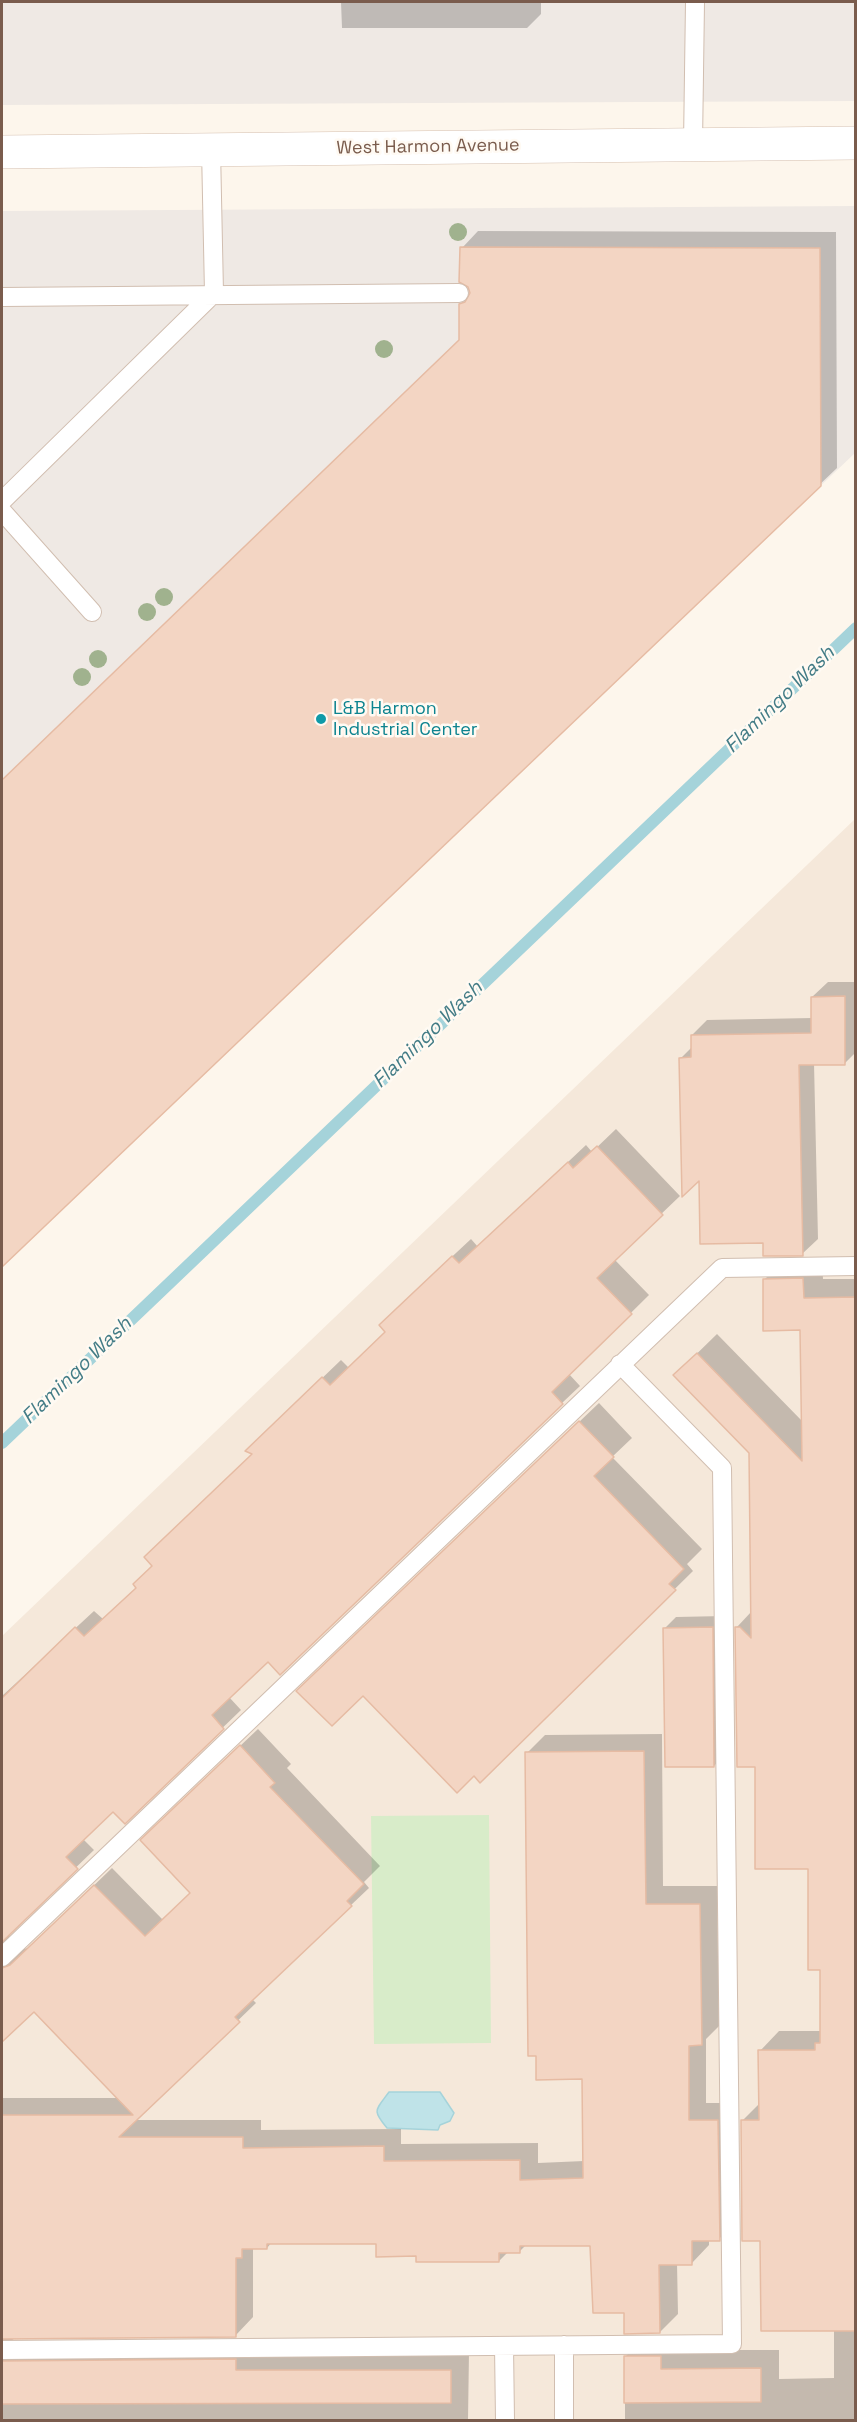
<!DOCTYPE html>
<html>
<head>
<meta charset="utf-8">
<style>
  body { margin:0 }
  #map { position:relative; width:857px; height:2422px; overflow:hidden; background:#fdf6ec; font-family:"Space Grotesk",sans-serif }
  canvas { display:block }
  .frame { position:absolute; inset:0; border:3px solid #7a5c4d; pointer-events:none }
</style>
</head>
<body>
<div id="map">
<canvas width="857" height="2422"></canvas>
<div class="frame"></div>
</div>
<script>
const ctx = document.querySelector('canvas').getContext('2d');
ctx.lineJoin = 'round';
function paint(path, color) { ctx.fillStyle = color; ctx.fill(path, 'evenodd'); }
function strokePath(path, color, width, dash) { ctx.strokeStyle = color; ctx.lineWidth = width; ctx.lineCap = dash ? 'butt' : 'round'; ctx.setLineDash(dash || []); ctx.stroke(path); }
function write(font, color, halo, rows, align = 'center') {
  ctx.font = font + ' "Space Grotesk",sans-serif'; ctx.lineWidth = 5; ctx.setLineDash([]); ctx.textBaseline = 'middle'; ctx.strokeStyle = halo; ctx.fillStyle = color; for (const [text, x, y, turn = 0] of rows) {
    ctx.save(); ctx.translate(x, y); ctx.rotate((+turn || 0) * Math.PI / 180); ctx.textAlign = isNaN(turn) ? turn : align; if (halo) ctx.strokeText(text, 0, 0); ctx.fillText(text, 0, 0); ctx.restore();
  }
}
const residential = new Path2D(`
  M 855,819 L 855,2420 L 2,2420 L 2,1636 Z`);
const industrial = new Path2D(`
  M 2,2 L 855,2 L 855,101 L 2,105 Z
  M 855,206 L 855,453 L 2,1267 L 2,211 Z`);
const green = new Path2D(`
  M 489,1815 L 491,2043 L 374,2044 L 371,1816 Z`);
const water = new Path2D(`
  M 389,2092 L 440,2092 L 454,2113 L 450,2121 L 440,2125 L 438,2130 L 387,2128 C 372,2110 375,2111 389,2092 Z`);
const shadow = new Path2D(`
  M 341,2 L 541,2 L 541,14 L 527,28 L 342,28 Z
  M 478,231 L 836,232 L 837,468 L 2,1265 L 2,781 L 460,340 L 461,305 L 472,294 L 462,248 Z
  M 828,982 L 856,982 L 856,1052 L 845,1063 L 814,1063 L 818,1239 L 802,1254 L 765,1241 L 700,1177 L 681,1058 L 692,1047 L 692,1035 L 707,1020 L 812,1018 L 812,997 Z
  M 616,1129 L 680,1196 L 614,1259 L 649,1295 L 569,1374 L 580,1386 L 562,1403 L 229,1697 L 241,1710 L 125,1822 L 113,1810 L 83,1839 L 94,1850 L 11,1930 L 8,1941 L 16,1950 L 29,1948 L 112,1868 L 163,1920 L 192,1893 L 160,1822 L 258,1729 L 291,1764 L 287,1768 L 380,1866 L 364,1882 L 369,1888 L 252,1999 L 256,2003 L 135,2120 L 261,2120 L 261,2130 L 401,2129 L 401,2144 L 538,2143 L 538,2163 L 584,2161 L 584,2078 L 527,1753 L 545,1735 L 662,1734 L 663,1886 L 717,1886 L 719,2026 L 706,2039 L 706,2103 L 735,2103 L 737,2221 L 719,2239 L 709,2239 L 709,2245 L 692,2263 L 677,2263 L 678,2314 L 660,2332 L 625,2312 L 591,2244 L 527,2244 L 519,2252 L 508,2252 L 499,2261 L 418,2254 L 377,2242 L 272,2242 L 267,2248 L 253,2248 L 253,2317 L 236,2335 L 9,2337 L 20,2344 L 469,2352 L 468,2420 L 2,2420 L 2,2098 L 119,2098 L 34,2010 L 2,2040 L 2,1696 L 94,1611 L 103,1619 L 137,1587 L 254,1454 L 265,1433 L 341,1360 L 349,1368 L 387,1332 L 398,1307 L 471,1239 L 478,1247 L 586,1145 L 592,1152 Z
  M 822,1259 L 823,1279 L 856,1279 L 856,2420 L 625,2420 L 625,2357 L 645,2337 L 680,2350 L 779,2350 L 779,2379 L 834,2378 L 834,2330 L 761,2239 L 742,2121 L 760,2103 L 760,2051 L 779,2031 L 822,2031 L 822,1969 L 809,1868 L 756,1766 L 737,1627 L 752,1611 L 750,1452 L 675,1375 L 717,1334 L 803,1422 L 801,1329 L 765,1279 L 784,1260 Z
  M 599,1403 L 632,1438 L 612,1457 L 702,1549 L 687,1564 L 693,1571 L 480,1781 L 363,1694 L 317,1672 Z
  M 724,1616 L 725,1754 L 714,1766 L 664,1629 L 676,1617 Z`);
const stream = new Path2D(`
  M 2,1443 L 856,628`);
const building = new Path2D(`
  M 460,247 L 820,248 L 821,486 L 2,1267 L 2,780 L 459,340 L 459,304 L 465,302 L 470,293 L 468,287 L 459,282 Z
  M 845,996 L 845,1065 L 799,1065 L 803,1256 L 763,1256 L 763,1243 L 700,1244 L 699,1181 L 682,1197 L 679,1058 L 691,1057 L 691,1035 L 811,1033 L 811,997 Z
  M 597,1146 L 663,1215 L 597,1278 L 632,1314 L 552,1392 L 563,1404 L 280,1675 L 268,1662 L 212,1715 L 224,1729 L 125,1824 L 113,1812 L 66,1857 L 78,1869 L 2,1942 L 2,1698 L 75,1627 L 84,1636 L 136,1588 L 133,1584 L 152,1566 L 144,1557 L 252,1454 L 245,1451 L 322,1377 L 330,1385 L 385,1332 L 379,1325 L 452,1256 L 459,1263 L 568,1162 L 573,1168 Z
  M 803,1278 L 804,1298 L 855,1297 L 855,2331 L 761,2331 L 760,2241 L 742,2241 L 741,2120 L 759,2120 L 758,2050 L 815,2050 L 815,2043 L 820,2043 L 820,1970 L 808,1970 L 808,1869 L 755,1869 L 755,1767 L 737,1767 L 735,1627 L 740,1627 L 751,1638 L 749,1453 L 673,1375 L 697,1353 L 802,1461 L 800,1330 L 763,1331 L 763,1279 Z
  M 579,1421 L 614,1457 L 594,1476 L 684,1569 L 669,1584 L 676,1590 L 480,1783 L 474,1776 L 457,1793 L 363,1696 L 332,1726 L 296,1691 Z
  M 713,1627 L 714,1767 L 665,1767 L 663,1628 Z
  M 240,1745 L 275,1783 L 270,1787 L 364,1884 L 347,1901 L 352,1906 L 235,2017 L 240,2022 L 119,2137 L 243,2137 L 243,2148 L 384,2146 L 384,2161 L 520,2160 L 520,2180 L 583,2178 L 582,2079 L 536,2080 L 536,2056 L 528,2056 L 525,1752 L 644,1751 L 646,1904 L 700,1904 L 702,2045 L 689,2046 L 689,2120 L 718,2120 L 720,2241 L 692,2241 L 692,2265 L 659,2265 L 660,2333 L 624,2334 L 624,2313 L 593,2313 L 590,2246 L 520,2246 L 520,2253 L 499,2253 L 499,2262 L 416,2262 L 416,2256 L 376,2257 L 376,2244 L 267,2244 L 267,2249 L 242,2249 L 242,2258 L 236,2258 L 236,2337 L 2,2339 L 2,2115 L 133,2115 L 34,2012 L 2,2042 L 2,1968 L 10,1965 L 94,1885 L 145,1936 L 190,1893 L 140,1840 Z
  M 624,2356 L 661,2356 L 661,2369 L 761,2368 L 761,2402 L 624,2403 Z
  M 236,2359 L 236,2370 L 451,2370 L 451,2403 L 2,2404 L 2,2361 Z`);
const lane = new Path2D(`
  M 693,144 L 695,2
  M 2,297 L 459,293
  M 2,501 L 214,293 L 211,149
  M 2,511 L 92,612
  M 2,1957 L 722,1268 L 856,1266
  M 564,2345 L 564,2420
  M 504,2346 L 505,2420
  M 2,2350 L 732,2344 L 722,1468 L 620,1364`);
const secondary = new Path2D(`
  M 2,152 L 856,143`);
const trees = [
  [458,232],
  [384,349],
  [164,597],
  [147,612],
  [98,659],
  [82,677]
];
const markers = [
  [321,719,6,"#0f9aa8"]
];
const streetNames = [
  ["West Harmon Avenue",428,147,-1]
];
const cultureNames = [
  ["L&B Harmon",333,709],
  ["Industrial Center",333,730]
];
const waterNames = [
  ["Flamingo Wash",780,700,-44],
  ["Flamingo Wash",428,1035,-44],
  ["Flamingo Wash",77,1371,-44]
];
paint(residential, '#f5e8da');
paint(industrial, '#efe9e4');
paint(green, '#d8ecc9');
paint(water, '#bfe3e8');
strokePath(water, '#a5d3da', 1.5);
paint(shadow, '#0003');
strokePath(stream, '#a5d3da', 12);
paint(building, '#f3d5c3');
strokePath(building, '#e6bba3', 1.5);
strokePath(lane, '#d1beb0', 20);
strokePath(secondary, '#d6c0b0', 34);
strokePath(lane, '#fff', 18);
strokePath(secondary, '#fff', 33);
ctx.fillStyle = '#a0b28e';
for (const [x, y] of trees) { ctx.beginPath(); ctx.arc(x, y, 9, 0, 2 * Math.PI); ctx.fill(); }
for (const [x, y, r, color] of markers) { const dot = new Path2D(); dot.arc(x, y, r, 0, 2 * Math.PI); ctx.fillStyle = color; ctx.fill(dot); strokePath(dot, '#fffaf3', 2); }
write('18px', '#7a5c4d', '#fffaf3', streetNames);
write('18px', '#0d838f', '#fffaf3', cultureNames, 'left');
write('italic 20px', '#437c86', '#fffaf3', waterNames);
</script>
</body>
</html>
